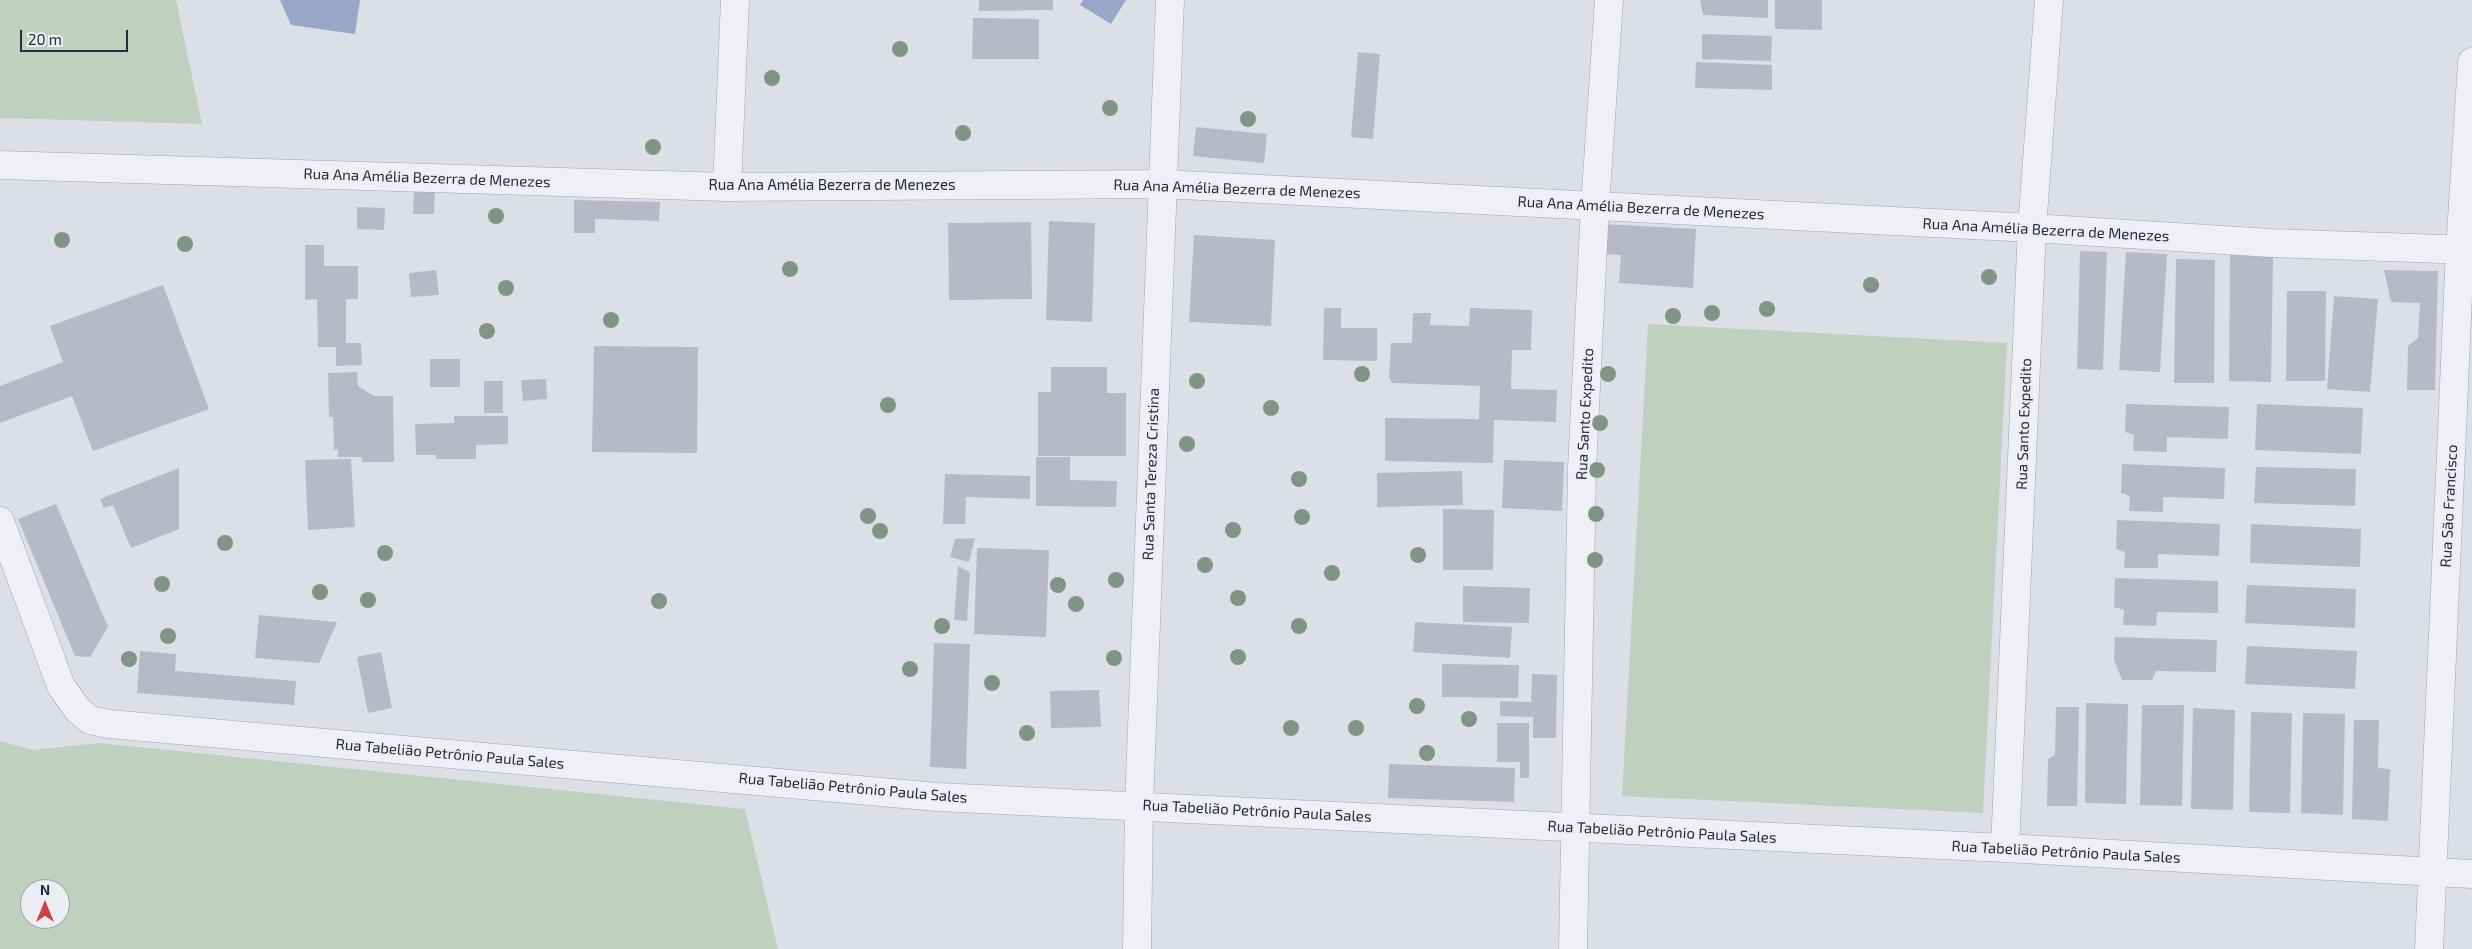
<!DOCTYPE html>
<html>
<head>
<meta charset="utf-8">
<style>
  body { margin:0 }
  #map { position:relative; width:2472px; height:949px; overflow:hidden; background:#dddfe7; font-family:"Exo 2",sans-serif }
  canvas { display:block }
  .north { position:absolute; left:20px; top:879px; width:50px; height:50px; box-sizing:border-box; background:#eceef4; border:1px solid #9da0ab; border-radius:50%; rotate:0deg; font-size:14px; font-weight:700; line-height:20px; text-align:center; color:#262b3d }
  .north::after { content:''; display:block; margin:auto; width:18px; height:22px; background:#cd4141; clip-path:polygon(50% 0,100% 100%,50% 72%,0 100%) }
  .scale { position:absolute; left:20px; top:30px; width:108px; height:22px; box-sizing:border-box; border:2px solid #262b3d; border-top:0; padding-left:6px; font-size:15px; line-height:18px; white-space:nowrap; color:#262b3d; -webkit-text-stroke:4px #eceef4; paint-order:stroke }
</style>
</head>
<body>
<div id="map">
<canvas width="2472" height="949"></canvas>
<div class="north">N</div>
<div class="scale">20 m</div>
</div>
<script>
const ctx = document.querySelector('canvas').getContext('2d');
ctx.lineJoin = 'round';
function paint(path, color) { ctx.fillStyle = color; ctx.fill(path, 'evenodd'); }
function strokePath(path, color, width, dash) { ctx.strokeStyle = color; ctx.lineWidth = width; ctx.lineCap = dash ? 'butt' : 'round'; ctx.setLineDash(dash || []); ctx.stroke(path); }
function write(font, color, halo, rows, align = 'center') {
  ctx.font = font + ' "Exo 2",sans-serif'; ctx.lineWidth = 5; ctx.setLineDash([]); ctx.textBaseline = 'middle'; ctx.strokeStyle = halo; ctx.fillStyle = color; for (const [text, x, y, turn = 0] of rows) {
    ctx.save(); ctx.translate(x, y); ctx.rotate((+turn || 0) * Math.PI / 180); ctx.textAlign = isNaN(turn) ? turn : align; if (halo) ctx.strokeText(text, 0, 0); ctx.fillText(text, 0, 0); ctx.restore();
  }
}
const green = new Path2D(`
  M 0,0 L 176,0 L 202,124 L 0,118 Z
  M 1648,324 L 2007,343 L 1983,813 L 1622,796 Z
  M 0,741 L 33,750 L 99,743 L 745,809 L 778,949 L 0,949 ZM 30,889 L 60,889 L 60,919 L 30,919 Z`);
const water = new Path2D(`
  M 280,0 L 360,0 L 355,34 L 291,25 Z
  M 1083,0 L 1126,0 L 1111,24 L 1080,5 Z`);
const building = new Path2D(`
  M 979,0 L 1053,0 L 1053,10 L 979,11 Z
  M 1700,0 L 1768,0 L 1768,18 L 1703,15 Z
  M 1775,0 L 1822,0 L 1822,30 L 1775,29 Z
  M 973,18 L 1039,19 L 1039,59 L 972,59 Z
  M 1702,34 L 1772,36 L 1771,61 L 1702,59 Z
  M 1358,52 L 1380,54 L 1373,139 L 1351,137 Z
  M 1696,62 L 1772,65 L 1772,90 L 1695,88 Z
  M 1196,127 L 1267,134 L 1264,163 L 1193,156 Z
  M 414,188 L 435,188 L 434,214 L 413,214 Z
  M 574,200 L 660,202 L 659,221 L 595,219 L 595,233 L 574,233 Z
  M 357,207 L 385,208 L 384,230 L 357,229 Z
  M 1049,221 L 1095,223 L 1092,322 L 1046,320 Z
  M 1031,222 L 1032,299 L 949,300 L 948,223 Z
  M 1603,224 L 1696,229 L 1693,288 L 1619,283 L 1621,255 L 1601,254 Z
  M 1194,235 L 1275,240 L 1271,326 L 1189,322 Z
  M 305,245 L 324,245 L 324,266 L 358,266 L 358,299 L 346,299 L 346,343 L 361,343 L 362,365 L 336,366 L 336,347 L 318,347 L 317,299 L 305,300 Z
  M 2080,251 L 2107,252 L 2103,370 L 2077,369 Z
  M 2126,252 L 2167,254 L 2160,372 L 2119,370 Z
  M 2230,255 L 2273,256 L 2271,382 L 2229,381 Z
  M 2176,259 L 2215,260 L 2214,383 L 2174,383 Z
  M 436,270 L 439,295 L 411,297 L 409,273 Z
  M 2384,270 L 2438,271 L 2435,390 L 2407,390 L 2408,346 L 2418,338 L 2420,303 L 2391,302 Z
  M 163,285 L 209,409 L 93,451 L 72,396 L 0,423 L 0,386 L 63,362 L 50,326 Z
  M 2287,291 L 2326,291 L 2325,381 L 2286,381 Z
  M 2334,296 L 2378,299 L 2370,392 L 2327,389 Z
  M 1324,308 L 1341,308 L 1341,328 L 1377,328 L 1377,361 L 1323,360 Z
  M 1470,308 L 1532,310 L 1531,350 L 1512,350 L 1511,389 L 1557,390 L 1556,422 L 1494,420 L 1493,463 L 1385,461 L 1385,418 L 1479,419 L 1480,386 L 1392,383 L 1389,377 L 1391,343 L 1412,343 L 1413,313 L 1431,313 L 1430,325 L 1469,326 Z
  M 594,346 L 698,347 L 697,453 L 592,452 Z
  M 430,359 L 460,359 L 460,387 L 430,387 Z
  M 1051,367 L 1107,367 L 1107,393 L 1126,393 L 1126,456 L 1038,456 L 1038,392 L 1051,392 Z
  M 357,372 L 358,386 L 374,396 L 393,396 L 394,462 L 362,462 L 362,457 L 338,457 L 338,449 L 334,450 L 333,417 L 329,417 L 328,373 Z
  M 546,379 L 547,399 L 523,401 L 521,380 Z
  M 484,381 L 503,381 L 503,413 L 484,413 Z
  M 2126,404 L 2229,407 L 2228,439 L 2167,437 L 2167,452 L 2133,451 L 2134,435 L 2125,432 Z
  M 2257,404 L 2363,408 L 2361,454 L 2255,450 Z
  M 454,416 L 508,416 L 508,444 L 476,445 L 476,459 L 436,459 L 436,455 L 416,455 L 415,424 L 454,423 Z
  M 1036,457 L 1070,457 L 1070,480 L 1117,481 L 1116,507 L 1036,506 Z
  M 351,459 L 355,527 L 308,530 L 305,460 Z
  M 1504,460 L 1564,462 L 1562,511 L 1502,508 Z
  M 2122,464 L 2225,468 L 2224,499 L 2163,497 L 2163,512 L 2129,511 L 2130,496 L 2121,493 Z
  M 2256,467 L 2356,469 L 2355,506 L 2254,503 Z
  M 179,468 L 179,529 L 131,548 L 113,505 L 104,508 L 100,499 Z
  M 1462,471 L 1463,505 L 1377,507 L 1377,473 Z
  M 945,474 L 1030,476 L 1030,499 L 966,497 L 965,524 L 943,524 Z
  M 56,504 L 108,627 L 90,657 L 75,656 L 18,519 Z
  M 1443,509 L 1494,510 L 1493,570 L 1443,570 Z
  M 2117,520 L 2220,524 L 2219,556 L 2158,554 L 2158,568 L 2124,568 L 2125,552 L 2116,549 Z
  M 2251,524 L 2361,529 L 2360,567 L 2250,563 Z
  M 975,538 L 969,562 L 950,557 L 955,539 Z
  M 977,548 L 1049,550 L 1046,637 L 974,634 Z
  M 958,566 L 970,572 L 967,621 L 954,620 Z
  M 2115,578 L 2218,581 L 2218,613 L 2157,612 L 2156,626 L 2123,625 L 2124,610 L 2114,607 Z
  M 2247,585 L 2356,589 L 2355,628 L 2245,623 Z
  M 1463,586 L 1530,588 L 1529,623 L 1463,622 Z
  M 259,615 L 337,622 L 319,663 L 255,658 Z
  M 1415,622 L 1512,627 L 1510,658 L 1413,652 Z
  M 2115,637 L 2217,640 L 2216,672 L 2156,671 L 2152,680 L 2122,680 L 2114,660 Z
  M 934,643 L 970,644 L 966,769 L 930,767 Z
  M 2247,646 L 2357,651 L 2355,689 L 2245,684 Z
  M 140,651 L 176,654 L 175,671 L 296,681 L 294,705 L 137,693 Z
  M 381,652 L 392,708 L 368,713 L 357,657 Z
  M 1442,664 L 1519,665 L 1518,698 L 1442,697 Z
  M 1532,674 L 1557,675 L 1556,738 L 1533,738 L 1533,717 L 1500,716 L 1500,701 L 1531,702 Z
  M 1099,690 L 1101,727 L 1051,728 L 1050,691 Z
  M 2086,703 L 2128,704 L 2126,804 L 2085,803 Z
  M 2142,705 L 2184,705 L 2182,806 L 2140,805 Z
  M 2056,707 L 2079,707 L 2077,806 L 2047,806 L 2048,759 L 2055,755 Z
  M 2193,708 L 2235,710 L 2233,810 L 2191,809 Z
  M 2251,712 L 2292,713 L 2290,813 L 2249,812 Z
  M 2303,713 L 2345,714 L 2343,815 L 2301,813 Z
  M 2354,720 L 2379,720 L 2378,768 L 2390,769 L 2388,821 L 2352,819 Z
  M 1497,723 L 1529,723 L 1529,778 L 1520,778 L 1520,762 L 1497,762 Z
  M 1389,764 L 1515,768 L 1514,802 L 1388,798 Z`);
const street = new Path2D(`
  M 0,165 L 727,187 L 1162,184 L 2032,228 L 2271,243 L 2472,250
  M 727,187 L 735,0
  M 0,521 L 61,686 L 78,710 L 90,720 L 109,724 L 938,797 L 2005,848 L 2472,874
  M 2005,848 L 2032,228 L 2049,0
  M 1137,949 L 1139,805 L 1170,0
  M 1573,949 L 1582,468 L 1595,206 L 1609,0
  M 2429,949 L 2460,250 L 2472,62`);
const trees = [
  [900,49],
  [772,78],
  [1110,108],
  [1248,119],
  [963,133],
  [653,147],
  [496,216],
  [62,240],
  [185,244],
  [790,269],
  [1989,277],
  [1871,285],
  [506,288],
  [1767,309],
  [1712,313],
  [1673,316],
  [611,320],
  [487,331],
  [1362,374],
  [1608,374],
  [1197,381],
  [888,405],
  [1271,408],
  [1600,423],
  [1187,444],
  [1597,470],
  [1299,479],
  [1596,514],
  [868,516],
  [1302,517],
  [1233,530],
  [880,531],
  [225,543],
  [385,553],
  [1418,555],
  [1595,560],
  [1205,565],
  [1332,573],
  [1116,580],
  [162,584],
  [1058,585],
  [320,592],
  [1238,598],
  [368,600],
  [659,601],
  [1076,604],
  [942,626],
  [1299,626],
  [168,636],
  [1238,657],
  [1114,658],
  [129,659],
  [910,669],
  [992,683],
  [1417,706],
  [1469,719],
  [1291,728],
  [1356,728],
  [1027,733],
  [1427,753]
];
const streetNames = [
  ["Rua Ana Amélia Bezerra de Menezes",427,178,2],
  ["Rua Ana Amélia Bezerra de Menezes",832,185],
  ["Rua Ana Amélia Bezerra de Menezes",1237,189,2],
  ["Rua Ana Amélia Bezerra de Menezes",1641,208,3],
  ["Rua Ana Amélia Bezerra de Menezes",2046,230,3],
  ["Rua Santo Expedito",1585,414,-87],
  ["Rua Santo Expedito",2024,424,-88],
  ["Rua Santa Tereza Cristina",1151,474,-88],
  ["Rua São Francisco",2449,506,-87],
  ["Rua Tabelião Petrônio Paula Sales",450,754,5],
  ["Rua Tabelião Petrônio Paula Sales",853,788,5],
  ["Rua Tabelião Petrônio Paula Sales",1257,811,3],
  ["Rua Tabelião Petrônio Paula Sales",1662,832,3],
  ["Rua Tabelião Petrônio Paula Sales",2066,852,3]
];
paint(green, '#c0d0be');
paint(water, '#97a7c7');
paint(building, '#b7bac6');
strokePath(street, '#a2a5b1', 29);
strokePath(street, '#eff0f5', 28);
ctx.fillStyle = '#819585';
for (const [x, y] of trees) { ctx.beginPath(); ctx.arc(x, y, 8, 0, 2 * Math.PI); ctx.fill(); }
write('15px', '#262b3d', '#eceef4', streetNames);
</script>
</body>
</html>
